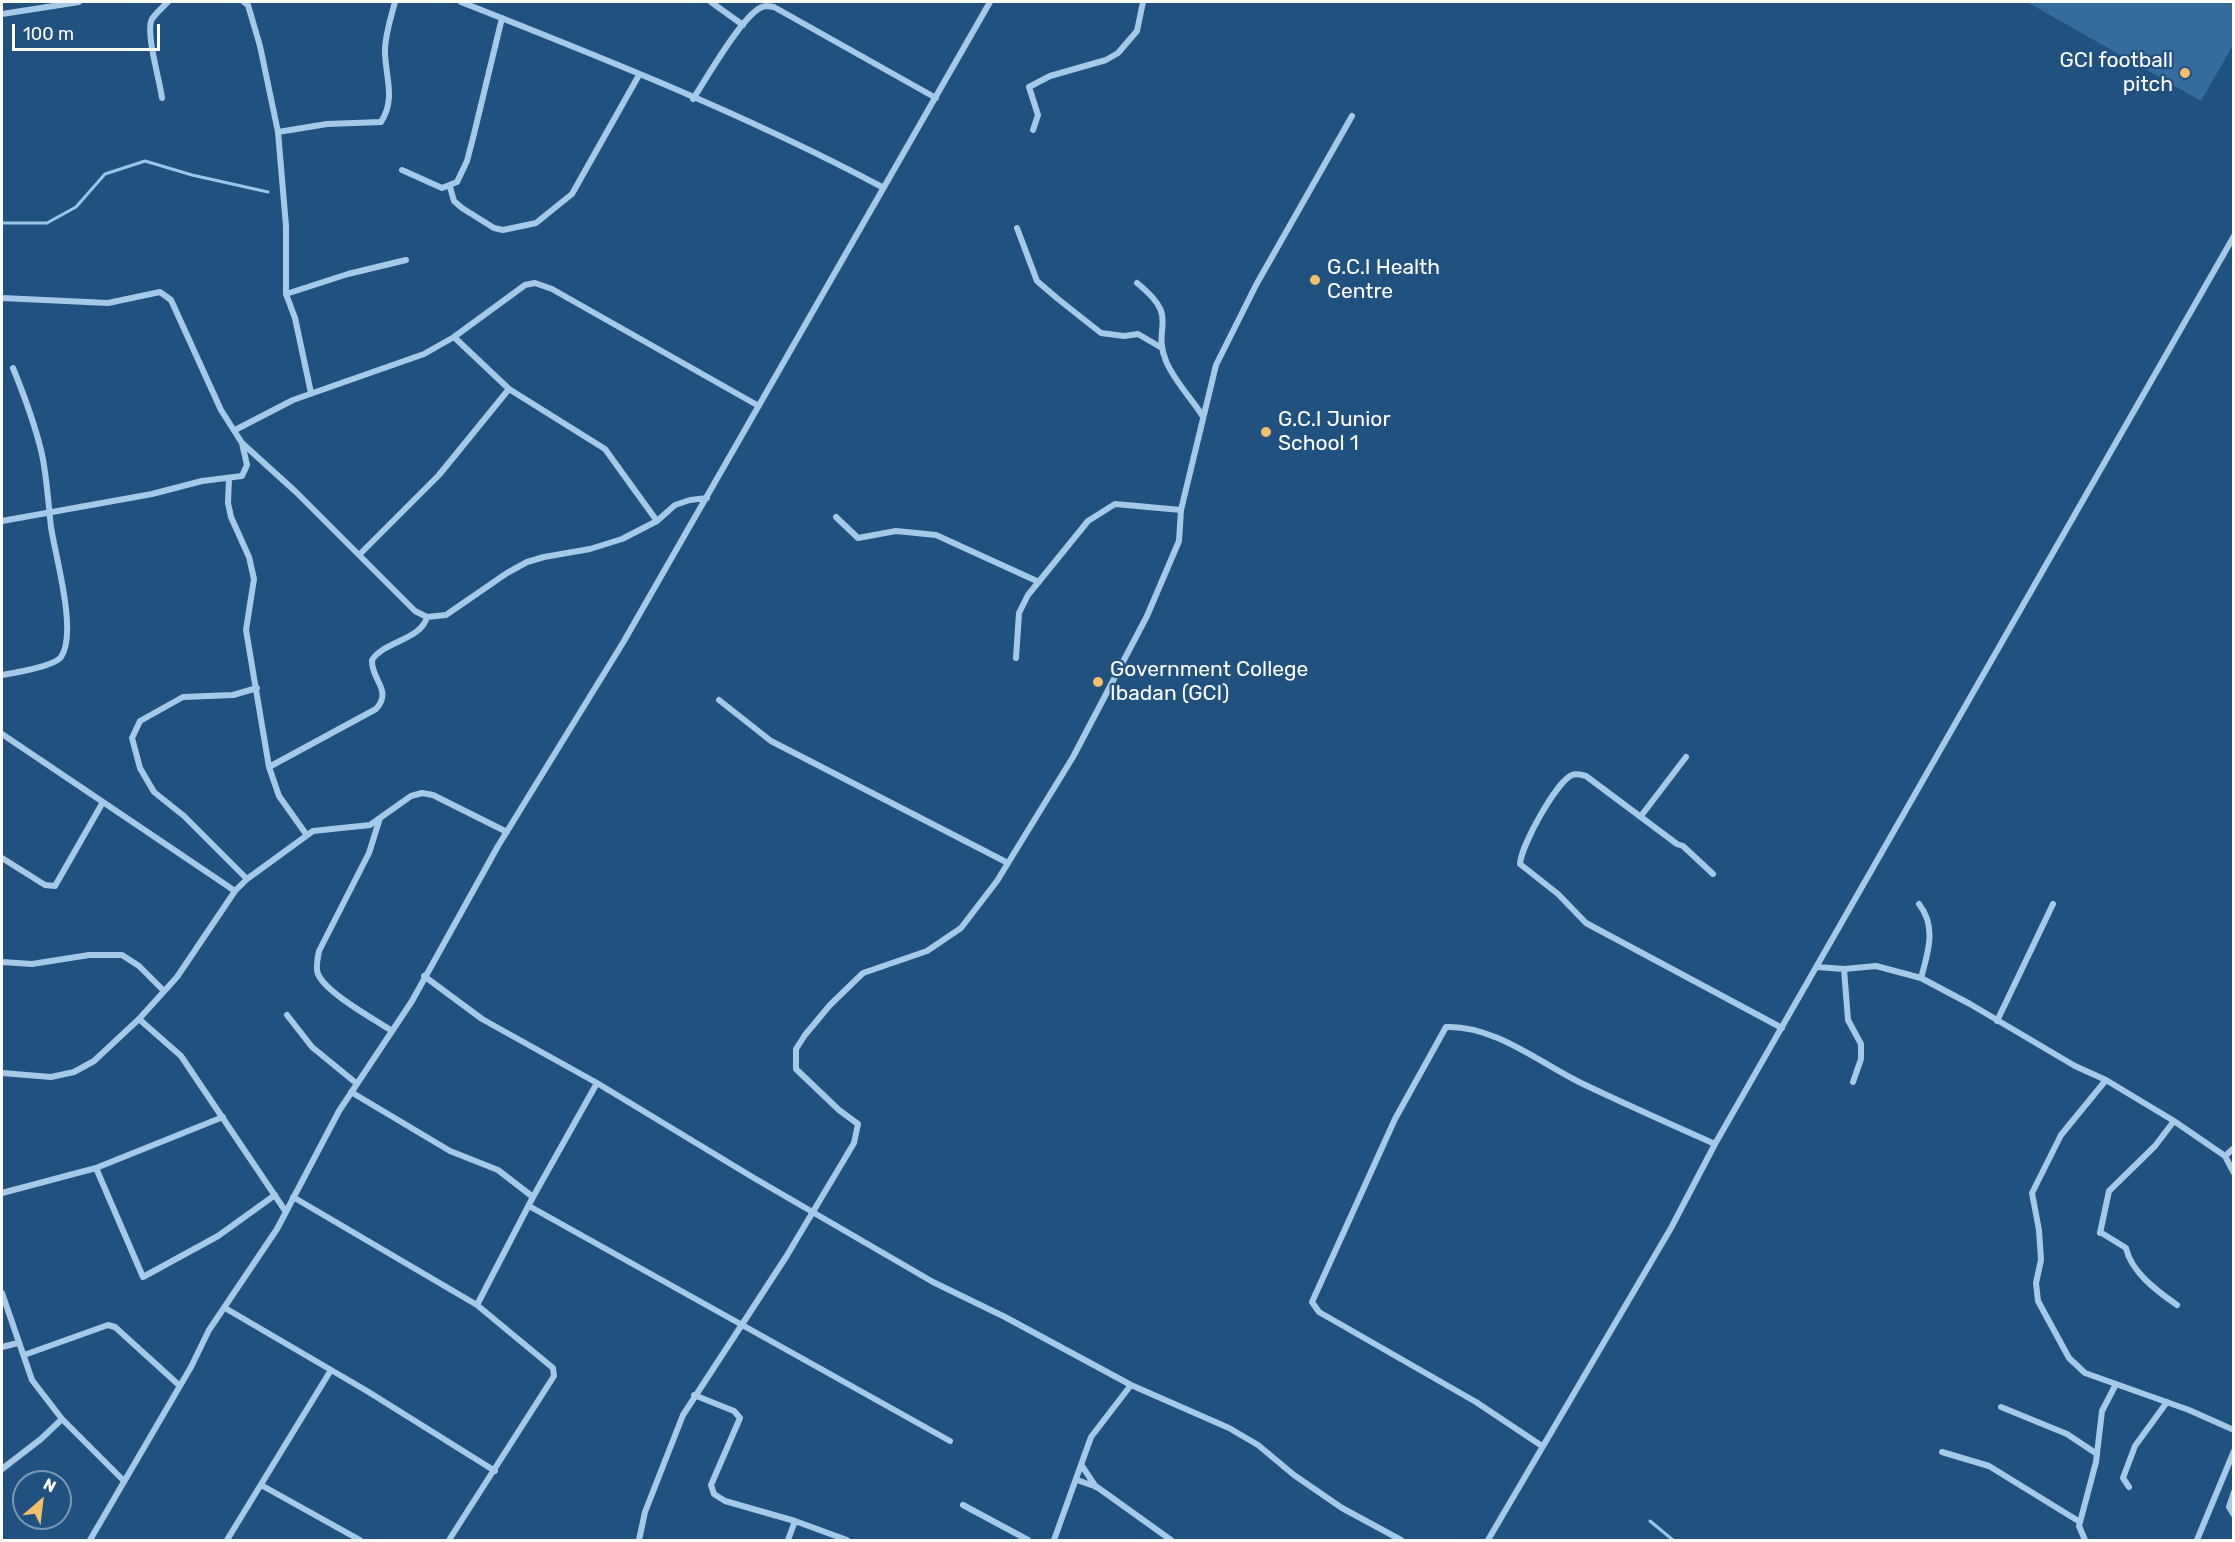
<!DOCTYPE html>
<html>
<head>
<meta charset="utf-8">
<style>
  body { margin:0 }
  #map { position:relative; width:2235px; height:1542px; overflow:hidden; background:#21527f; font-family:Rubik,sans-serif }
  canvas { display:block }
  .frame { position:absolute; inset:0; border:3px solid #fff; pointer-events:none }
  .north { position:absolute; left:12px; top:1470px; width:60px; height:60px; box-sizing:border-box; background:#21527f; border:2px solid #7a97b2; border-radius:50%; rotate:28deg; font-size:16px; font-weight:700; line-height:24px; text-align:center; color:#fff }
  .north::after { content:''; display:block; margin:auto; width:21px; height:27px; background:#f3c068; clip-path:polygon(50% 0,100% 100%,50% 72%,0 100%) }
  .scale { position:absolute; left:12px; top:24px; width:148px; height:27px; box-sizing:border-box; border:3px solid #fff; border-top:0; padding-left:8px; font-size:18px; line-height:21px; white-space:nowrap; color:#fff; -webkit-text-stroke:4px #21527f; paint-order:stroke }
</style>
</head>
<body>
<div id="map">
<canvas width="2235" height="1542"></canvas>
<div class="frame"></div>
<div class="north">N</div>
<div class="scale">100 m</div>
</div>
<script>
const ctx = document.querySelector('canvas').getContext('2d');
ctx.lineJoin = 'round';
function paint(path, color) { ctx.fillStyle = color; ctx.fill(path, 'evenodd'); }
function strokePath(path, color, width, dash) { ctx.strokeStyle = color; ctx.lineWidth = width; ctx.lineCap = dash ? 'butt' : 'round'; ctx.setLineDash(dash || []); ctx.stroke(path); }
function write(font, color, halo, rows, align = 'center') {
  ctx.font = font + ' Rubik,sans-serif'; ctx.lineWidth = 4.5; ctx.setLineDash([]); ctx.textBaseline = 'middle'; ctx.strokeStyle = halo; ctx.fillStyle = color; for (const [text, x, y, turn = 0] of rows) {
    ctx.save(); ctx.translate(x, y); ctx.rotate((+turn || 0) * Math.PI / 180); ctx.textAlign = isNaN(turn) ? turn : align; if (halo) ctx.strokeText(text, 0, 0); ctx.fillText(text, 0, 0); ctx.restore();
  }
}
const green = new Path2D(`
  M 2027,2 L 2233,2 L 2233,45 L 2201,101 Z`);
const stream = new Path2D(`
  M 2,223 L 47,223 L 76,207 L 105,174 L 145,161 L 192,175 L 268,192
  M 1650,1521 L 1673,1540`);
const street = new Path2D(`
  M 244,2 L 248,5 L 260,46 L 278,132 L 286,226 L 286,294 L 295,318 L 311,393
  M 461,2 C 603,58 747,115 882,187
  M 711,2 L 743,25
  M 2,14 L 79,2
  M 162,98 C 160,81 145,32 152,19 C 156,13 163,7 168,2
  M 693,99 C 706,79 741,18 760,8 C 764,5 769,6 774,7 L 936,98
  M 1033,130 L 1038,115 L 1029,87 L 1050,76 L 1106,60 L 1118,53 L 1137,31 L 1143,2
  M 278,132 L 327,124 L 381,122 C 397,98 384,73 385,48 C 386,32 391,17 395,2
  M 402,170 L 442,188 L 457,182 L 467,161 L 474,134 L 502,18
  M 450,187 L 454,201 L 462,208 L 494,228 L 503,230 L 536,223 L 572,194 L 639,75
  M 1017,228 L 1037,281 L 1058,299 L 1101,333 L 1124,336 L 1138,334 L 1162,348
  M 1137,283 C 1182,319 1151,325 1166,361 C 1173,379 1191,398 1202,415
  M 286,294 L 348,274 L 406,260
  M 2,298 L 108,303 L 160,292 L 171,300 L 221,410 L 242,443 L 247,465 L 242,476 L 202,481 L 152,494 L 2,521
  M 454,337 L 509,389 L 605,449 L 657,521
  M 235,430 L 293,400 L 424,354 L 454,337 L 525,285 L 535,283 L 552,289 L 757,405
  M 242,443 L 296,492 L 415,611 L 427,617 L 446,615 L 507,573 L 527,562 L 544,557 L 590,549 L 622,539 L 657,521 L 675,505 L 690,500 L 707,498
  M 229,479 L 228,503 L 231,517 L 249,557 L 254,579 L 246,630 L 269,767 L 279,796 L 306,834
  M 836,517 L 858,538 L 896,531 L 936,535 L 1039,582
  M 359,555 L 439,475 L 509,389
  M 1016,658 L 1019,613 L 1028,595 L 1088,521 L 1115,504 L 1181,510
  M 2,675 C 14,673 55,666 61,657 C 78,633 55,555 51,527 C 48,502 47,475 41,450 C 34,422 24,395 13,368
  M 719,700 L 771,741 L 1008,863
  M 2,734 L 235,891
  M 269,767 L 376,709 C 393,690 371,680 372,660 C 384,641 421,640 427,617
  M 1641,816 L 1686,757
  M 380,818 L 369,853 L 319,951 C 318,958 315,967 318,974 C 326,993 374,1019 392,1031
  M 2,858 L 45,885 L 55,886 L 103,802
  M 1713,874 L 1683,846 L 1677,844 L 1586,776 C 1582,775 1577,773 1572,775 C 1556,782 1521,846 1520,864 L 1558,894 L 1586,923 L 1782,1028
  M 247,879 L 184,816 L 154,792 L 140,768 L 132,738 L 140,721 L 183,697 L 233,695 L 257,688
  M 1919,904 C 1937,927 1928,953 1921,978
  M 2,962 L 32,964 L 89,955 L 122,955 L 139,966 L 164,991
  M 1817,967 L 1844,969 L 1876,966 L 1921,978 L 1970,1004 L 2075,1066 L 2106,1080 L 2174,1121 L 2225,1156 L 2234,1173
  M 1844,969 L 1848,1020 L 1861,1044 L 1861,1059 L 1853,1082
  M 424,976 L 482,1019 L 597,1083 L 754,1178 L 933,1282 L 1005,1317 L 1131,1385 L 1229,1428 L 1258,1445 L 1294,1475 L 1342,1508 L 1401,1540
  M 287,1015 L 312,1047 L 356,1083
  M 139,1019 L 181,1056 L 286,1212
  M 1997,1021 L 2053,904
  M 2,1073 L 51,1077 L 74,1072 L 94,1061 L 139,1019 L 177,977 L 235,891 L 247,879 L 313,831 L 370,825 L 411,796 L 422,793 L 433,795 L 507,832
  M 2106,1080 L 2061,1135 L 2032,1193 L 2039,1230 L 2041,1260 L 2036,1283 L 2038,1301 L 2069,1358 L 2085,1373 L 2189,1410 L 2234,1430
  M 351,1092 L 450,1151 L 498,1170 L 533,1197
  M 2225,1156 L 2234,1148
  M 96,1168 L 143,1277 L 218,1236 L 275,1195
  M 2,1193 L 96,1168 L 223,1117
  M 293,1197 L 477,1305 L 553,1368 L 554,1376 L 449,1540
  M 529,1206 L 950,1441
  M 2100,1232 L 2126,1248 C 2131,1272 2157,1291 2177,1305
  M 2100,1233 L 2109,1191 L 2155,1146 L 2174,1121
  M 2,1293 L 32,1380 L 62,1419 L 124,1481
  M 477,1305 L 533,1197 L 597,1083
  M 225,1308 L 367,1391 L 495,1471
  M 2,1347 L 18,1343
  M 24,1355 L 108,1325 L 115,1327 L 180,1386
  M 694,1395 L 734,1411 L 740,1418 L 711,1485 L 714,1494 L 725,1501 L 795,1521 L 847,1540
  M 2001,1407 L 2067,1434 L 2097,1454
  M 1542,1446 L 1476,1402 L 1319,1312 L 1312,1302 L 1395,1119 L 1446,1027 C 1494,1025 1540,1063 1581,1083 C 1625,1104 1670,1124 1715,1144
  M 1942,1452 L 1989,1466 L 2080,1522
  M 1082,1466 L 1096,1487
  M 2,1469 L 41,1439 L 62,1419
  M 1077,1480 L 1097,1487 L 1171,1540
  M 261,1485 L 360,1540
  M 2129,1487 L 2123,1478 L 2135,1446 L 2167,1402
  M 2234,1492 L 2229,1507 L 2234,1515
  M 963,1505 L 1028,1540
  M 90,1540 L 191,1367 L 209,1330 L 277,1229 L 339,1111 L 412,1001 L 498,846 L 624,641 L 990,2
  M 227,1540 L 331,1370
  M 639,1540 L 645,1512 L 683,1415 L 786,1257 L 854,1143 L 858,1124 L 839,1110 L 796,1069 L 796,1049 L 805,1035 L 830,1005 L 863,973 L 927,951 L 961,928 L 997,881 L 1073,757 L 1147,616 L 1179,541 L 1181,510 L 1216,365 L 1256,285 L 1352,116
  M 788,1540 L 795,1521
  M 1054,1540 L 1091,1437 L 1131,1385
  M 1488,1540 L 1671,1228 L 1715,1144 L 2234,236
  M 2085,1540 L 2079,1526 L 2096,1462 L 2102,1411 L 2116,1384
  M 2197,1540 L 2234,1451`);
const markers = [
  [2185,73,6,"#f3c068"],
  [1315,280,6,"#f3c068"],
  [1266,432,6,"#f3c068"],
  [1098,682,6,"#f3c068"]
];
const poiNames = [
  ["GCI football",2173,61,"right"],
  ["pitch",2173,85,"right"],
  ["G.C.I Health",1327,268],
  ["Centre",1327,292],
  ["G.C.I Junior",1278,420],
  ["School 1",1278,444],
  ["Government College",1110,670],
  ["Ibadan (GCI)",1110,694]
];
paint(green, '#356c9d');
strokePath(stream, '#9ac5e8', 3);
strokePath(street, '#a6c9e7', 6);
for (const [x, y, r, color] of markers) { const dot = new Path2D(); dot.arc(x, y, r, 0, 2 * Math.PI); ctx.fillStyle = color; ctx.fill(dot); strokePath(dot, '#21527f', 2); }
write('21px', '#fff', '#21527f', poiNames, 'left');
</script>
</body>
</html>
